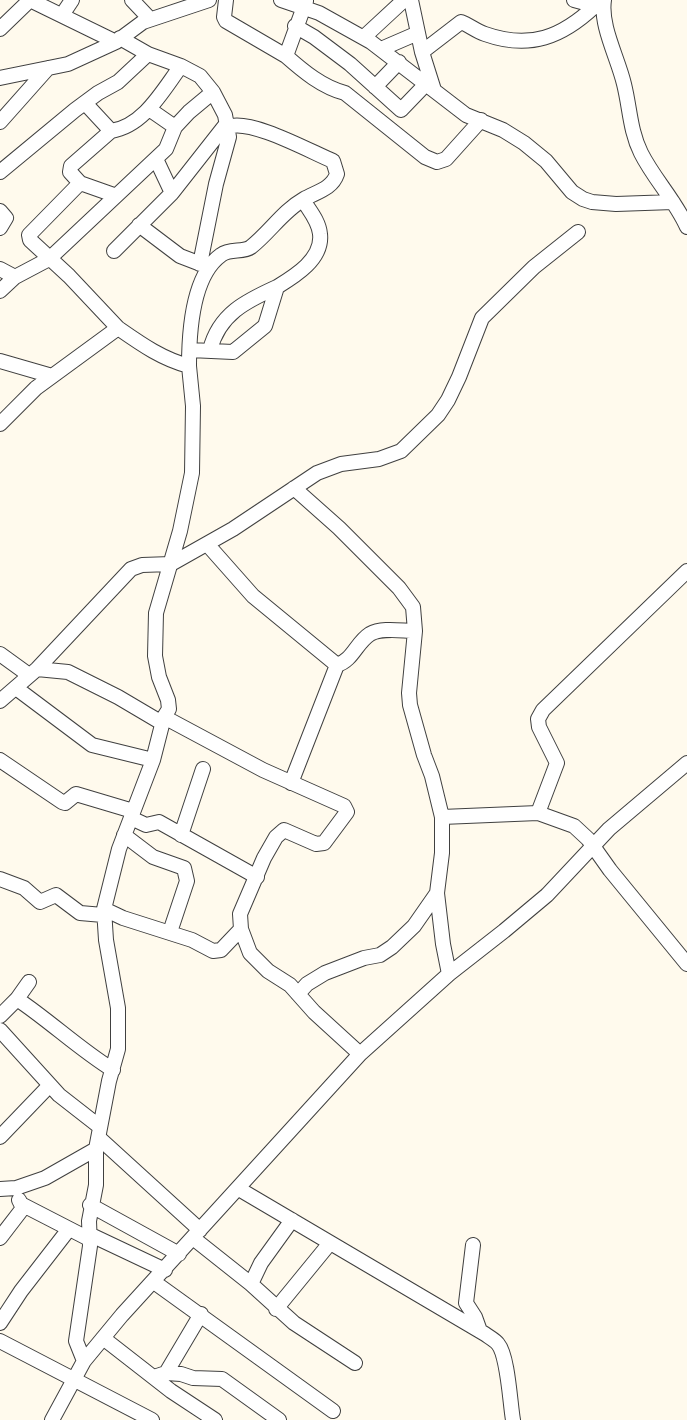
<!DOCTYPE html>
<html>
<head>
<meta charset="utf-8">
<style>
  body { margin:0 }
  canvas { display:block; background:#fffaed }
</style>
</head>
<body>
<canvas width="687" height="1420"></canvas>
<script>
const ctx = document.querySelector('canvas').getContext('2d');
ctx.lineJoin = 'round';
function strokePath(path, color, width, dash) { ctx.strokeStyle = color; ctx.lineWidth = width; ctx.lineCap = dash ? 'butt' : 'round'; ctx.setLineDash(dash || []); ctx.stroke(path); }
const minor = new Path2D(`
  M 30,0 L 116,42
  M 132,0 L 150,19
  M 226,0 L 224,17 L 226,21 L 286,56
  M 281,0 L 319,13 L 371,42 L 466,115 L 503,130 L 524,143 L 546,161 L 572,192 L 583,199 L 592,202 L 616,204 L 673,202
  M 411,0 L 422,52 L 434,90
  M 574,0 L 600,7
  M 604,0 C 600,26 618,58 624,84 C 630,108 630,131 641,153 C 654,179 675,200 687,227
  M 306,1 L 286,56 C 303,71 322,87 345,93 L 425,157 L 437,162 L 446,159 L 481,120
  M 62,15 L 72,0
  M 295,26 L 314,37 L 350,64 L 401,110 L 426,84
  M 0,29 L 30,0
  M 364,37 L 404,0
  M 120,38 L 148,54 L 181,66 L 200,76 L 213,92 L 225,115 L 229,137 L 216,184 L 200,264
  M 381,49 L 418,33
  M 422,52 L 461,22 C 469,25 476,31 485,34 C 530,50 562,37 595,6
  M 0,78 L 68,64 L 116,42 L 143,22 L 209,0
  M 375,87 L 399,62
  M 85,103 L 111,131 C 144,126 163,90 181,66
  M 149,109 L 175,127
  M 0,122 L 48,68
  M 111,131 L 71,166 L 70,172 L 80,183 L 29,235 L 30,240 L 69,276 L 118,328
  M 156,159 L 172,193
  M 0,172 L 75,110 L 98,93 L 118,82 L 148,54
  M 80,183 L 114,195
  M 0,211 L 6,218 L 0,228
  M 139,225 L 180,256 L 206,266
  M 114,251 L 172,193 L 227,123
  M 0,269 L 15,277 L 0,291
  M 15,277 L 49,259 L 166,149 L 175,127 L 189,112 L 213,92
  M 190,350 L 233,352 L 265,326 L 277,287 C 295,276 323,259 320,234 C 319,221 309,210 303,200
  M 210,350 C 219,314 246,301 277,287
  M 0,361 L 52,376
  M 189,366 C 189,333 192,276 221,255 C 230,248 243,253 251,247 C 270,232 283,211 304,199 C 316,192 332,189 337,174 L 333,161 C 311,152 250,118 228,127
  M 0,424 L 36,388 L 118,328 C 141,344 162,359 189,366 L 193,406 L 192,473 L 180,531 L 156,613 L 155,656 L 159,677 L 168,700 L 169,709 L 164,717 L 153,760 L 119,849 L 104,909 L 106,940 L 118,1008 L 118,1049 L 109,1081 L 96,1149 L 96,1185 L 89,1221 L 90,1246 L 76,1341 L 84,1361
  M 294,488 L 339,528 L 399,588 L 413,607 L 415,631 L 409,693 L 410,705 L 424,755 L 432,776 L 442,817 L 442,853 L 437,893 L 414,926 L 392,947 L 380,955 L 364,958 L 325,973 L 307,984 L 298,994
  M 207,544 L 253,596 L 337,665 C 353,660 356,643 370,634 C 382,627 402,631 415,631
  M 0,654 L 29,675
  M 37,669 L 68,672 L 118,697 L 162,723
  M 16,688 L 92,745 L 153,760
  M 0,701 L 37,669 L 131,569 L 142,565 L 171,564 L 233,529 L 317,473 L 341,464 L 379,459 L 401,451 L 438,415 L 448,400 L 459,377 L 482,318 L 534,267 L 578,232
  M 0,760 L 62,802 L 65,803 L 76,794 L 133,811
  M 291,783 L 337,665
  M 538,813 L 557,763 L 539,727 L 538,719 L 543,710 L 687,571
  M 442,817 L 538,813 L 574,826 L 588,839 L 610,870 L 687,964
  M 131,818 L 146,825 L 159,822 L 257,877
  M 124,835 L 153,857 L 184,868 L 187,881 L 170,932
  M 181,835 L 203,769
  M 0,879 L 24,888 L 40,902 L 56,895 L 80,913 L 103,915
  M 437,893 L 443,944 L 449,974
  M 104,909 L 123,918 L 192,940 L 213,951 L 221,950 L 241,929
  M 17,999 C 50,1021 79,1049 113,1070
  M 0,1016 L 17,999 L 29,982
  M 0,1030 L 59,1095 L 100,1127
  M 360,1054 L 449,974 L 504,931 L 547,895 L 609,829 L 687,763
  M 0,1137 L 49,1086
  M 99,1138 L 200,1230
  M 0,1189 L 16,1188 L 45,1178 L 96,1149
  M 239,1189 L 485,1334 C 489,1337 495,1340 498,1344 C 508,1356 510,1403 513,1420
  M 23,1205 L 91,1240
  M 90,1205 L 179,1254
  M 91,1235 L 165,1270
  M 0,1238 L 23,1208 L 19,1200
  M 193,1238 L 251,1284 L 294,1323 L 355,1363
  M 473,1245 L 466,1303 L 475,1317 L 480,1331
  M 154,1282 L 333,1411
  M 251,1284 L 261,1263 L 292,1220
  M 276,1309 L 330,1243
  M 0,1323 L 21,1291 L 69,1229
  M 103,1338 L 171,1391 L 215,1420
  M 0,1341 L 152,1420
  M 166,1373 L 201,1314
  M 154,1377 L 166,1373 L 181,1374 L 193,1378 L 222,1379 L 279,1420
  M 52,1420 L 84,1361 L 122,1315 L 360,1054 L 314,1012 L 290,985 L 268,971 L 250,953 L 241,929 L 240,914 L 264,858 L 276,837 L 284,830 L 316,844 L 324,843 L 347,812 L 344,806 L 263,770 L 164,717`);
strokePath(minor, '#404040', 16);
strokePath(minor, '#fff', 14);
</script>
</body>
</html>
